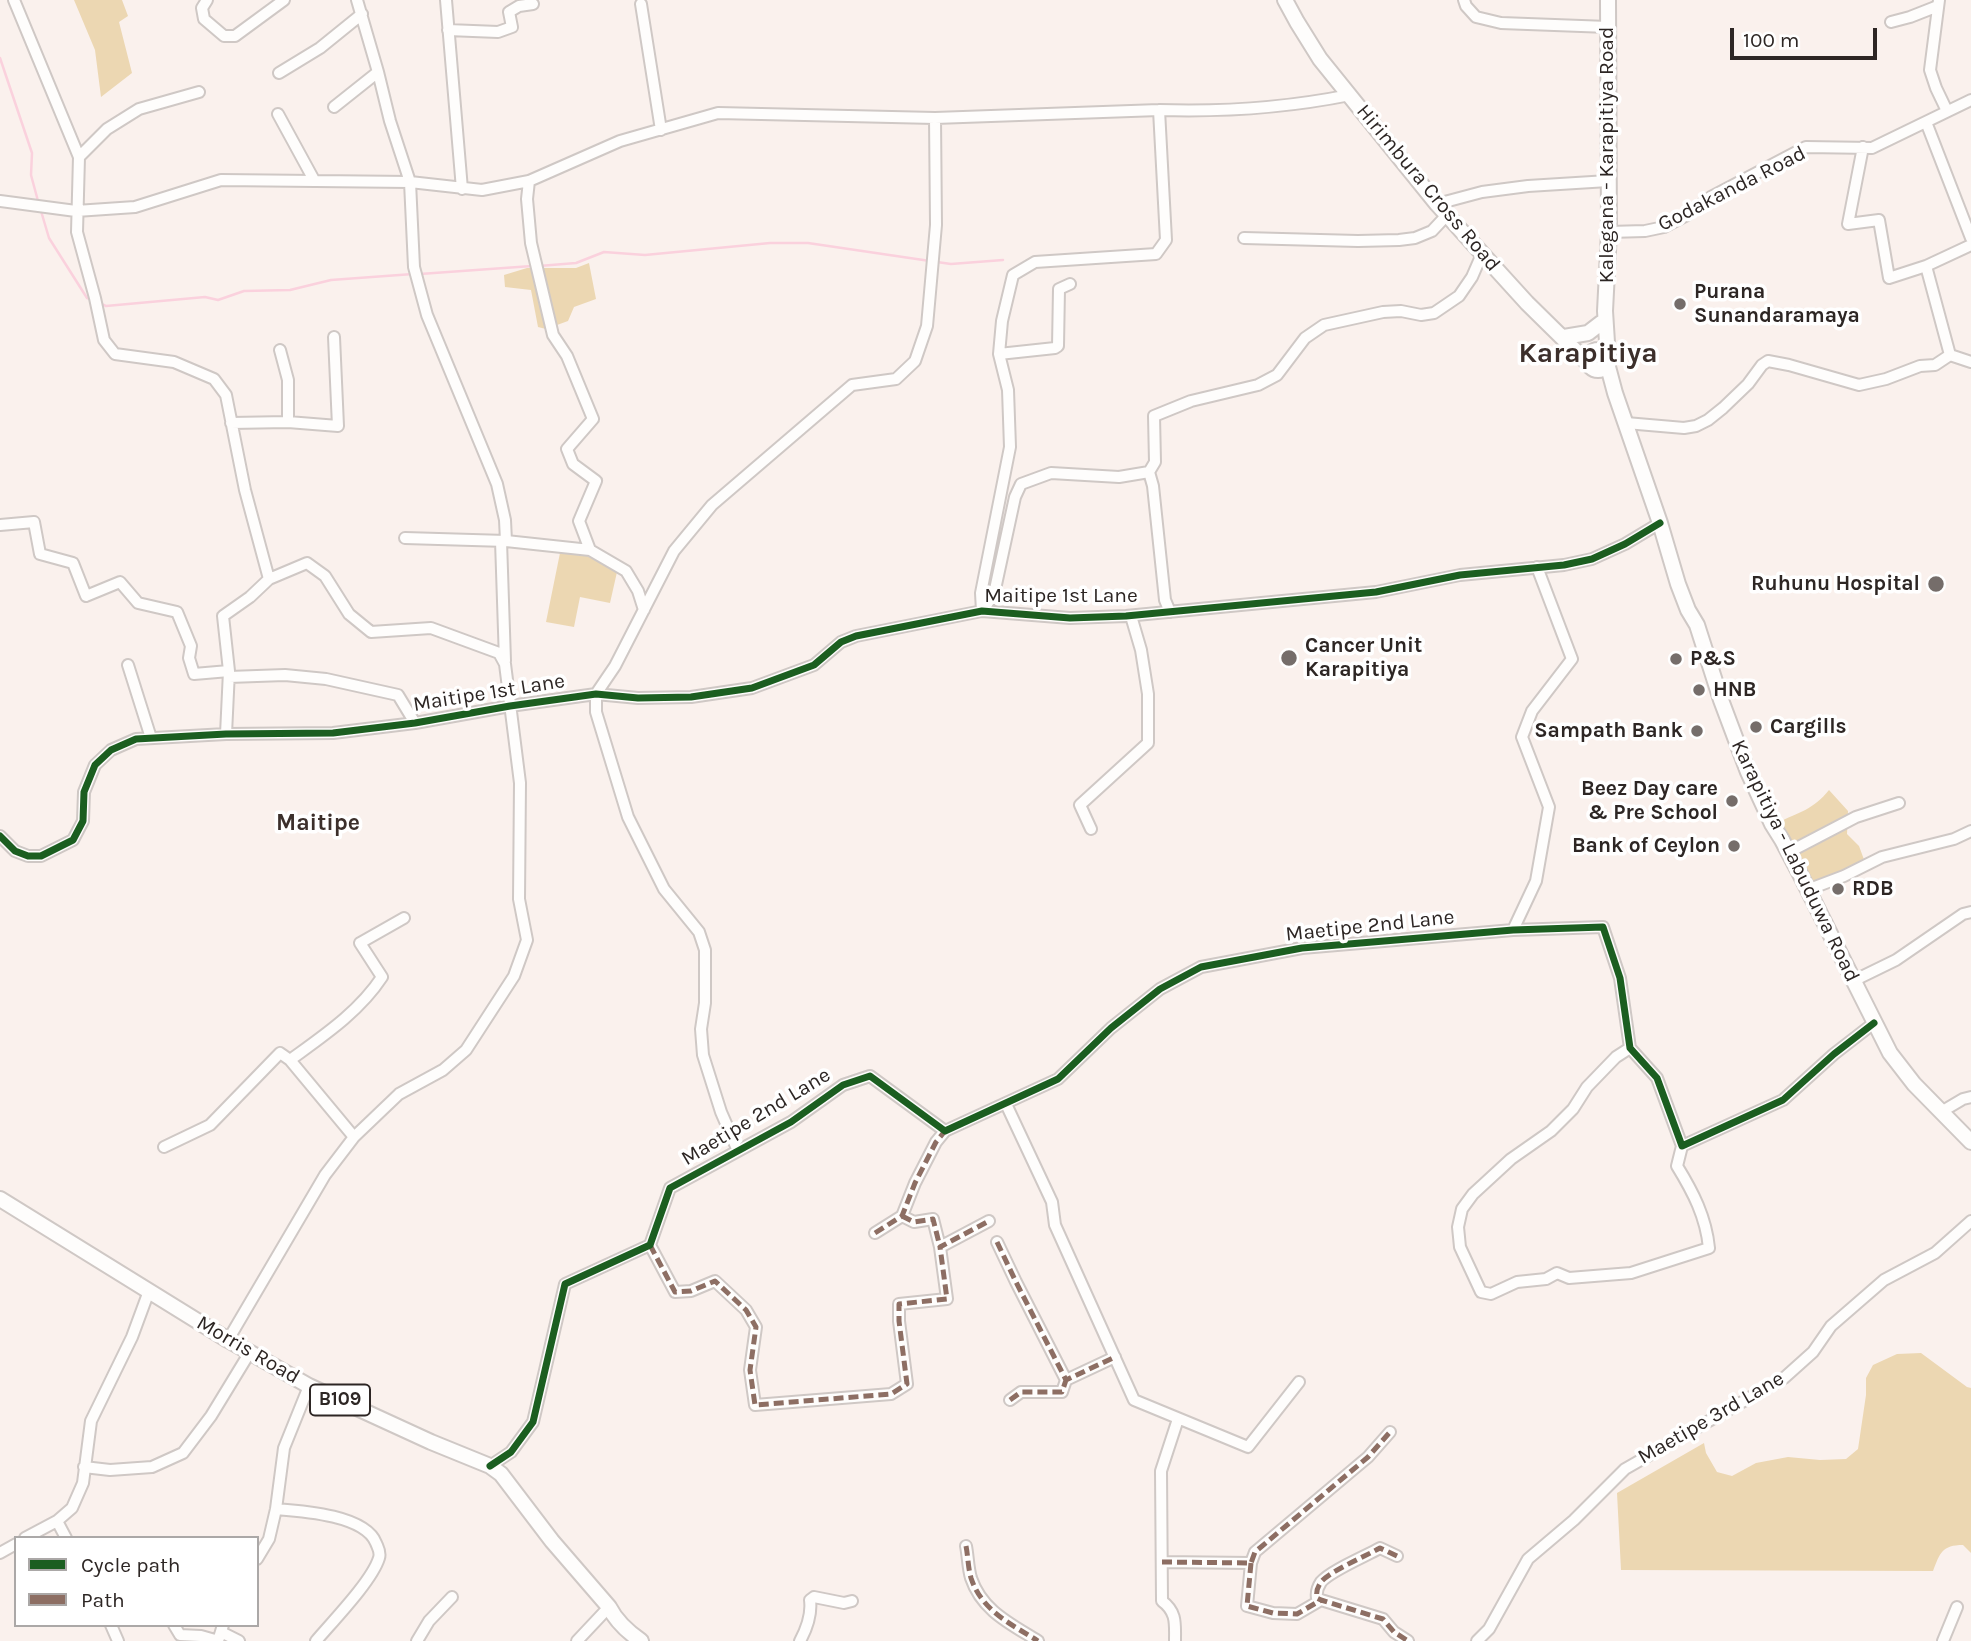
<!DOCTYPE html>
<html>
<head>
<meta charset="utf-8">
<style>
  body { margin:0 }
  #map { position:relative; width:1971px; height:1641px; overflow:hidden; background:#faf1ed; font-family:Karla,sans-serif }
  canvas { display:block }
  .legend { position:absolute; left:14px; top:1536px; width:245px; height:91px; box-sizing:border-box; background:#fff; border:2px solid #aba8a7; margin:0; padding:9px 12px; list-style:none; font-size:21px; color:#2d2624 }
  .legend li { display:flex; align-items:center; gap:14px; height:35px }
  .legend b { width:35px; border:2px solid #aba8a7 }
  .scale { position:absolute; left:1730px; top:28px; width:147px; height:32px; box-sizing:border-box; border:4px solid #2d2624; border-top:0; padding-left:9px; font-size:21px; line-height:24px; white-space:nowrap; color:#2d2624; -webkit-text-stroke:5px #fff; paint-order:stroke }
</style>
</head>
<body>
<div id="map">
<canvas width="1971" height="1641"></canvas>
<ul class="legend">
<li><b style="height:9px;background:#1b5e20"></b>Cycle path</li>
<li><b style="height:9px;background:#8d6e63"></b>Path</li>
</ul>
<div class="scale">100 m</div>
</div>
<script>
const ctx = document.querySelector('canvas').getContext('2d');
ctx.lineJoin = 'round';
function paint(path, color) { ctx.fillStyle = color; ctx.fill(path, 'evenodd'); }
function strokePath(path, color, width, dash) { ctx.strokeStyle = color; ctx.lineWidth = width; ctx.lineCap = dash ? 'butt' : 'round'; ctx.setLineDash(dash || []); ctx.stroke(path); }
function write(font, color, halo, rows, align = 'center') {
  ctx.font = font + ' Karla,sans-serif'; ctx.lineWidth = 7; ctx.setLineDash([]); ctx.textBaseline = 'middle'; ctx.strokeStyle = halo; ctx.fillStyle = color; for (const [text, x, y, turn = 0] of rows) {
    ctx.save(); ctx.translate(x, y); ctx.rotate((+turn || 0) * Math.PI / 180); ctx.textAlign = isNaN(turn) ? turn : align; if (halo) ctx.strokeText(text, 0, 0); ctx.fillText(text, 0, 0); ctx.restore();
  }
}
const green = new Path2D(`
  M 74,0 L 122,0 L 128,16 L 119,22 L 132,73 L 101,97 L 95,50 Z
  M 589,263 L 596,299 L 574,307 L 568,321 L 546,329 L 538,327 L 531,290 L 505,287 L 504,275 L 527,268 L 576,268 Z
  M 560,553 L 587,556 L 617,572 L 610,603 L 580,597 L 574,627 L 546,622 Z
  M 1829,790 L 1848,811 L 1847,834 L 1859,846 L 1866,865 L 1807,890 L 1777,823 C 1799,812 1813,810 1829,790 Z
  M 1921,1353 L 1967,1387 L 1971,1388 L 1971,1553 L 1963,1545 C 1942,1545 1940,1553 1933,1571 L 1621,1570 L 1617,1493 L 1704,1443 L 1706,1453 L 1717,1472 L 1732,1476 L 1756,1463 L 1788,1457 L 1820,1460 L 1846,1459 L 1858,1449 L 1866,1395 L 1866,1378 L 1873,1365 L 1897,1354 Z`);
const stream = new Path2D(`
  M 0,58 L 32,153 L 31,175 L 38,201
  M 41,211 L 49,238 L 87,298 L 93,300
  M 937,262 L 951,264 L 1003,260
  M 539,266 L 576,263 L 604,252 L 645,255 L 770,243 L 808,243 L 930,261
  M 420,274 L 532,266
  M 99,303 L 106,306 L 205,297 L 218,300 L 244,291 L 290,290 L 331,280 L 413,274`);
const minor = new Path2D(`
  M 14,0 L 79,157 L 77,232 L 95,298 L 104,340 L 115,354 L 174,362 L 214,379 L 226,395 L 245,490 L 269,579
  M 207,0 L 202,8 L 204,19 L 224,36 L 235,36 L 284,0
  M 357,0 L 378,72 L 390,121 L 410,182 L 414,267 L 427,315 L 497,484 L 505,520 L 506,541
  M 446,0 L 462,189
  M 1464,0 L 1466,6 L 1476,17 L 1501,23 L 1608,27
  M 1939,0 L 1930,70 L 1936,88 L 1947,111
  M 641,4 L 661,130
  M 1891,22 L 1910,17 L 1938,6
  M 448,30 L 498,32 L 512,27 L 509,12 L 519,6 L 533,4
  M 279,73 L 320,48 L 362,14
  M 334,107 L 378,72
  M 278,114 L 314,180
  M 1926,122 L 1971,238
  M 1863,147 L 1848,224 L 1879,220 L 1889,278 L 1926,266
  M 79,157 L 107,129 L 139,109 L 199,92
  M 529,181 L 527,199 L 531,243 L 553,335 L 567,356 L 593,419 L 567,449 L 573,464 L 596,481 L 579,521 L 590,550
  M 0,201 L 76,211 L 135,207 L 221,180 L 410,182 L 482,190 L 529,181 L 620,141 L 718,113 L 935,118 L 1159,110 C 1221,112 1290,107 1350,95
  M 1437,204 L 1482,192 L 1528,186 L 1608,181
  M 1609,232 L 1645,231 L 1664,227 L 1687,215 L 1711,197 L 1806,147 L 1872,148 L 1971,100
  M 1244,238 L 1358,241 L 1399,240 L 1415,238 L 1432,231 L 1447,215
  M 280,350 L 288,380 L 288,422
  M 999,354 L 1055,348 L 1058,346 L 1059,289 L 1070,284
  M 1950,355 L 1926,266 L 1971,245
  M 1950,355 L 1971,362
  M 231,423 L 288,422 L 338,426 L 334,337
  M 1626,423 L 1684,428 L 1696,426 L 1708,420 L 1723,408 L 1748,384 L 1762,365 L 1768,361 L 1789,365 L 1859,385 L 1886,379 L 1920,366 L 1935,365 L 1950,355
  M 1149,472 L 1153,486 L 1165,600 L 1170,612
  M 0,525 L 34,522 L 40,554 L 73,563 L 86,596 L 120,582 L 138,603 L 177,612 L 191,646 L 189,658 L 194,674 L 229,671
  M 405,538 L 506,541 L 590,550 L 626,571 L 638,591 L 644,610
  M 501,541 L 505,661
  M 982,611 L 994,594 L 1015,497 L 1021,484 L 1051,473 L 1119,477 L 1149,472 L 1155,462 L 1154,416 L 1191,401 L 1258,385 L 1277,375 L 1305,338 L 1324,325 L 1383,312 L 1401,311 L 1421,315 L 1434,313 L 1459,296 L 1472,277 L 1482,254
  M 982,611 L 981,593 L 1010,447 L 1008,390 L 999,354 L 1002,321 L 1013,275 L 1035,262 L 1156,254 L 1166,240 L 1159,110
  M 128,665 L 151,738
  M 229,677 L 285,675 L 326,679 L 398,695 L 415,723
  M 596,694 L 615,666 L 674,551 L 712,505 L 852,385 L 896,379 L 915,361 L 927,326 L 936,225 L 935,118
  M 596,694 L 596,712 L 628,817 L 664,889 L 699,932 L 705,950 L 705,1003 L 701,1029 L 703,1055 L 721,1112 L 738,1151
  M 226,734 L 229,671 L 223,616 L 250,597 L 269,579 L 307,563 L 325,576 L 349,614 L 371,632 L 431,628 L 499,653 L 505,664 L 520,783 L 519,899 L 527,940 L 514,976 L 466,1050 L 443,1070 L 399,1094 L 354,1137 L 325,1175 L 228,1340
  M 1091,829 L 1080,805 L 1148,743 L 1148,694 L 1141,650 L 1131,616
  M 0,836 L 15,851 L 28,856 L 41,856 L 73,840 L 83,821 L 84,792 L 95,765 L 111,750 L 136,739 L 226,734 L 333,733 L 415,723 L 510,706 L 596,694 L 638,698 L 691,697 L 752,688 L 814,665 L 841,642 L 856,636 L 982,611 L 1070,618 L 1126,616 L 1376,592 L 1460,575 L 1564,565 L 1592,559 L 1625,544 L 1660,523
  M 1789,852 L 1856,817 L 1899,803
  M 1807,890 L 1844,876 L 1882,857 L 1954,839 L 1971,831
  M 1513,930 L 1536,881 L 1549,807 L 1522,737 L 1532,711 L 1572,659 L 1537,567
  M 1853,981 L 1896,960 L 1963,914 L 1971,912
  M 1630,1048 L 1616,1057 L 1587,1087 L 1573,1109 L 1551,1131 L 1511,1159 L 1473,1194 L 1462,1209 L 1458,1227 L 1460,1247 L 1481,1292 L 1491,1294 L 1517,1282 L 1546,1279 L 1557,1273 L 1569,1278 L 1631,1273 L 1709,1248 C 1706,1217 1693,1192 1677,1166 L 1682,1146
  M 290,1060 C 323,1036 359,1012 382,977 L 360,943 L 404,918
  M 1006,1104 L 1052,1202 L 1055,1225 L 1134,1400 L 1248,1447 L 1299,1382
  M 1941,1112 L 1963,1099 L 1971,1097
  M 164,1147 L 210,1125 L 280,1053 L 290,1060 L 354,1137
  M 902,1216 L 914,1222 L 933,1219 L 940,1247
  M 875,1233 L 902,1216 L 915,1183 L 936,1142 L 945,1131
  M 997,1242 L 1016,1282 L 1066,1380 L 1115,1357
  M 650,1245 L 675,1292 L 691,1291 L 715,1281 L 746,1310 L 756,1327 L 750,1370 L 755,1405 L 891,1394 L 907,1384 L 899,1321 L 899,1304 L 947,1299 L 940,1247 L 989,1221
  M 1010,1400 L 1021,1392 L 1062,1392 L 1066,1380
  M 490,1466 L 511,1452 L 533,1422 L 565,1284 L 650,1245 L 670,1188 L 791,1122 L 843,1085 L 870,1076 L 945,1131 L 1058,1079 L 1111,1028 L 1160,989 L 1201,967 L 1302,948 L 1513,930 L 1603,927 L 1620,978 L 1630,1048 L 1657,1078 L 1682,1146 L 1783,1100 L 1834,1054 L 1874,1023
  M 84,1467 L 110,1470 L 152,1467 L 183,1453 L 211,1416 L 250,1352
  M 276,1509 C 302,1511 365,1515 376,1543 C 378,1548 381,1552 379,1558 C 372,1581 332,1622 316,1641
  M 57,1521 L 66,1538
  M 25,1538 L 57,1521 L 72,1508 L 83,1483 L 91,1421 L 132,1337 L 149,1291
  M 966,1546 C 968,1556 968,1568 971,1578 C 982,1611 1011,1624 1038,1641
  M 0,1553 L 16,1544
  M 1397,1556 L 1380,1548 C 1366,1556 1330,1571 1321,1582 C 1317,1588 1316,1592 1317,1598 L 1321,1600 L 1383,1619 L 1394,1632 L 1408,1641
  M 257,1559 L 269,1539 L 276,1509 L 284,1448 L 309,1386
  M 1162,1562 L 1251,1563 L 1255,1552 L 1368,1457 L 1390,1432
  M 1251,1563 L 1247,1606 L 1273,1613 L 1297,1614 L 1321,1600
  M 111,1625 L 118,1641
  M 174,1625 L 180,1635 L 201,1636 L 215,1640 L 219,1638 L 223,1625
  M 221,1632 L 239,1641
  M 417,1641 L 429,1621 L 452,1597
  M 577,1641 L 609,1607
  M 800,1641 C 807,1628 812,1615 810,1600 L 814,1597 L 844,1603 L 852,1601
  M 1175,1641 C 1175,1624 1177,1612 1162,1601 L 1161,1471 L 1178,1419
  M 1477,1641 L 1489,1629 L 1528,1559 L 1574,1520 L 1625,1469 L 1784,1378 L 1813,1352 L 1831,1326 L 1884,1280 L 1935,1253 L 1971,1221
  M 1943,1641 L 1957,1607`);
const major = new Path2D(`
  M 1285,0 L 1297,22 L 1320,59 L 1437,204 L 1527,303 L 1588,363
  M 1564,337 L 1588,333 L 1601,323
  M1588 360a10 10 0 1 1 20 0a10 10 0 1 1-20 0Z
  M 1608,358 L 1605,311 L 1609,232 L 1608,0
  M 1607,363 L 1615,393 L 1660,523 L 1678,584 L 1688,610 L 1697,625 L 1721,700 L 1748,772 L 1772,824 L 1782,840 L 1799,872 L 1890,1053 L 1914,1084 L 1971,1142
  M 0,1199 L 228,1340 L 309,1386 L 431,1442 L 490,1466 L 501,1474 L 552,1541 L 609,1607 C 616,1621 628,1632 641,1641`);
const quiet = new Path2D(`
  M 902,1216 L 914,1222 L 933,1219 L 940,1247
  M 875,1233 L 902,1216 L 915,1183 L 936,1142 L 945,1131
  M 997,1242 L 1016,1282 L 1066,1380 L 1115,1357
  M 650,1245 L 675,1292 L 691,1291 L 715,1281 L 746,1310 L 756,1327 L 750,1370 L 755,1405 L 891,1394 L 907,1384 L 899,1321 L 899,1304 L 947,1299 L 940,1247 L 989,1221
  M 1010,1400 L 1021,1392 L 1062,1392 L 1066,1380
  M 966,1546 C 968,1556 968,1568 971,1578 C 982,1611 1011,1624 1038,1641
  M 1397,1556 L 1380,1548 C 1366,1556 1330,1571 1321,1582 C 1317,1588 1316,1592 1317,1598 L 1321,1600 L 1383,1619 L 1394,1632 L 1408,1641
  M 1162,1562 L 1251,1563 L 1255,1552 L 1368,1457 L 1390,1432
  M 1251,1563 L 1247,1606 L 1273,1613 L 1297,1614 L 1321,1600`);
const cycleway = new Path2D(`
  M 0,836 L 15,851 L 28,856 L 41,856 L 73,840 L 83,821 L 84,792 L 95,765 L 111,750 L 136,739 L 226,734 L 333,733 L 415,723 L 510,706 L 596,694 L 638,698 L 691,697 L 752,688 L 814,665 L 841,642 L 856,636 L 982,611 L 1070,618 L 1126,616 L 1376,592 L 1460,575 L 1564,565 L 1592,559 L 1625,544 L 1660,523
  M 490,1466 L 511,1452 L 533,1422 L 565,1284 L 650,1245 L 670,1188 L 791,1122 L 843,1085 L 870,1076 L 945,1131 L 1058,1079 L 1111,1028 L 1160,989 L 1201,967 L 1302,948 L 1513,930 L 1603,927 L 1620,978 L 1630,1048 L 1657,1078 L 1682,1146 L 1783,1100 L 1834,1054 L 1874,1023`);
const markers = [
  [1680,304,7,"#756d6a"],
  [1936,584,9,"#756d6a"],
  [1289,658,9,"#756d6a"],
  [1676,659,7,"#756d6a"],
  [1699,690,7,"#756d6a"],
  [1756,727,7,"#756d6a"],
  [1697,731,7,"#756d6a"],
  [1732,801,7,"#756d6a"],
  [1734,846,7,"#756d6a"],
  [1838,889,7,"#756d6a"]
];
const shields = [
  [340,1400,60]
];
const shieldNames = [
  ["B109",340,1400]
];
const streetNames = [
  ["Kalegana - Karapitiya Road",1607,155,-90],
  ["Hirimbura Cross Road",1428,188,50],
  ["Godakanda Road",1732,189,-27],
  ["Maitipe 1st Lane",1061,596],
  ["Maitipe 1st Lane",489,693,-9],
  ["Karapitiya - Labuduwa Road",1795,861,64],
  ["Maetipe 2nd Lane",1370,926,-6],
  ["Maetipe 2nd Lane",756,1117,-31],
  ["Morris Road",248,1350,30],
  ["Maetipe 3rd Lane",1711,1418,-30]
];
const poiNames = [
  ["Purana",1694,292],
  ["Sunandaramaya",1694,316],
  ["Ruhunu Hospital",1920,584,"right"],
  ["Cancer Unit",1305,646],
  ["Karapitiya",1305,670],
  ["P&S",1690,659],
  ["HNB",1713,690],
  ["Cargills",1770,727],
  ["Sampath Bank",1683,731,"right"],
  ["Beez Day care",1718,789,"right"],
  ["& Pre School",1718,813,"right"],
  ["Bank of Ceylon",1720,846,"right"],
  ["RDB",1852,889]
];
const neighbourhoodNames = [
  ["Maitipe",318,823]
];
const districtNames = [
  ["Karapitiya",1588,354]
];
paint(green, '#ecd7b2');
strokePath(stream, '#fad1dd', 2.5);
strokePath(minor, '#cfc8c5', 14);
strokePath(major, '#cfc8c5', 18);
strokePath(minor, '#fefdfc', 10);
strokePath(major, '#fefdfc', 14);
strokePath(quiet, '#8d6e63', 5, [10, 5]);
strokePath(cycleway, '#1b5e20', 7);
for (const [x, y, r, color] of markers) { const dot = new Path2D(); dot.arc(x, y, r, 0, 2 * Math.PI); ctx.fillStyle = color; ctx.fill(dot); strokePath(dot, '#fff', 2.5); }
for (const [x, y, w] of shields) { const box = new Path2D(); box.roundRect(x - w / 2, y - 15.5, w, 31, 5); ctx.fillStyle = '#fff'; ctx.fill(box); strokePath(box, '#2d2624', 2); }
write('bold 19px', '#2d2624', null, shieldNames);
write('21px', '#2d2624', '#fff', streetNames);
write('bold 21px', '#2d2624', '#fff', poiNames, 'left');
write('bold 23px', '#3c2f2b', '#fff', neighbourhoodNames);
write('bold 28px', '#3c2f2b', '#fff', districtNames);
</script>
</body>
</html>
